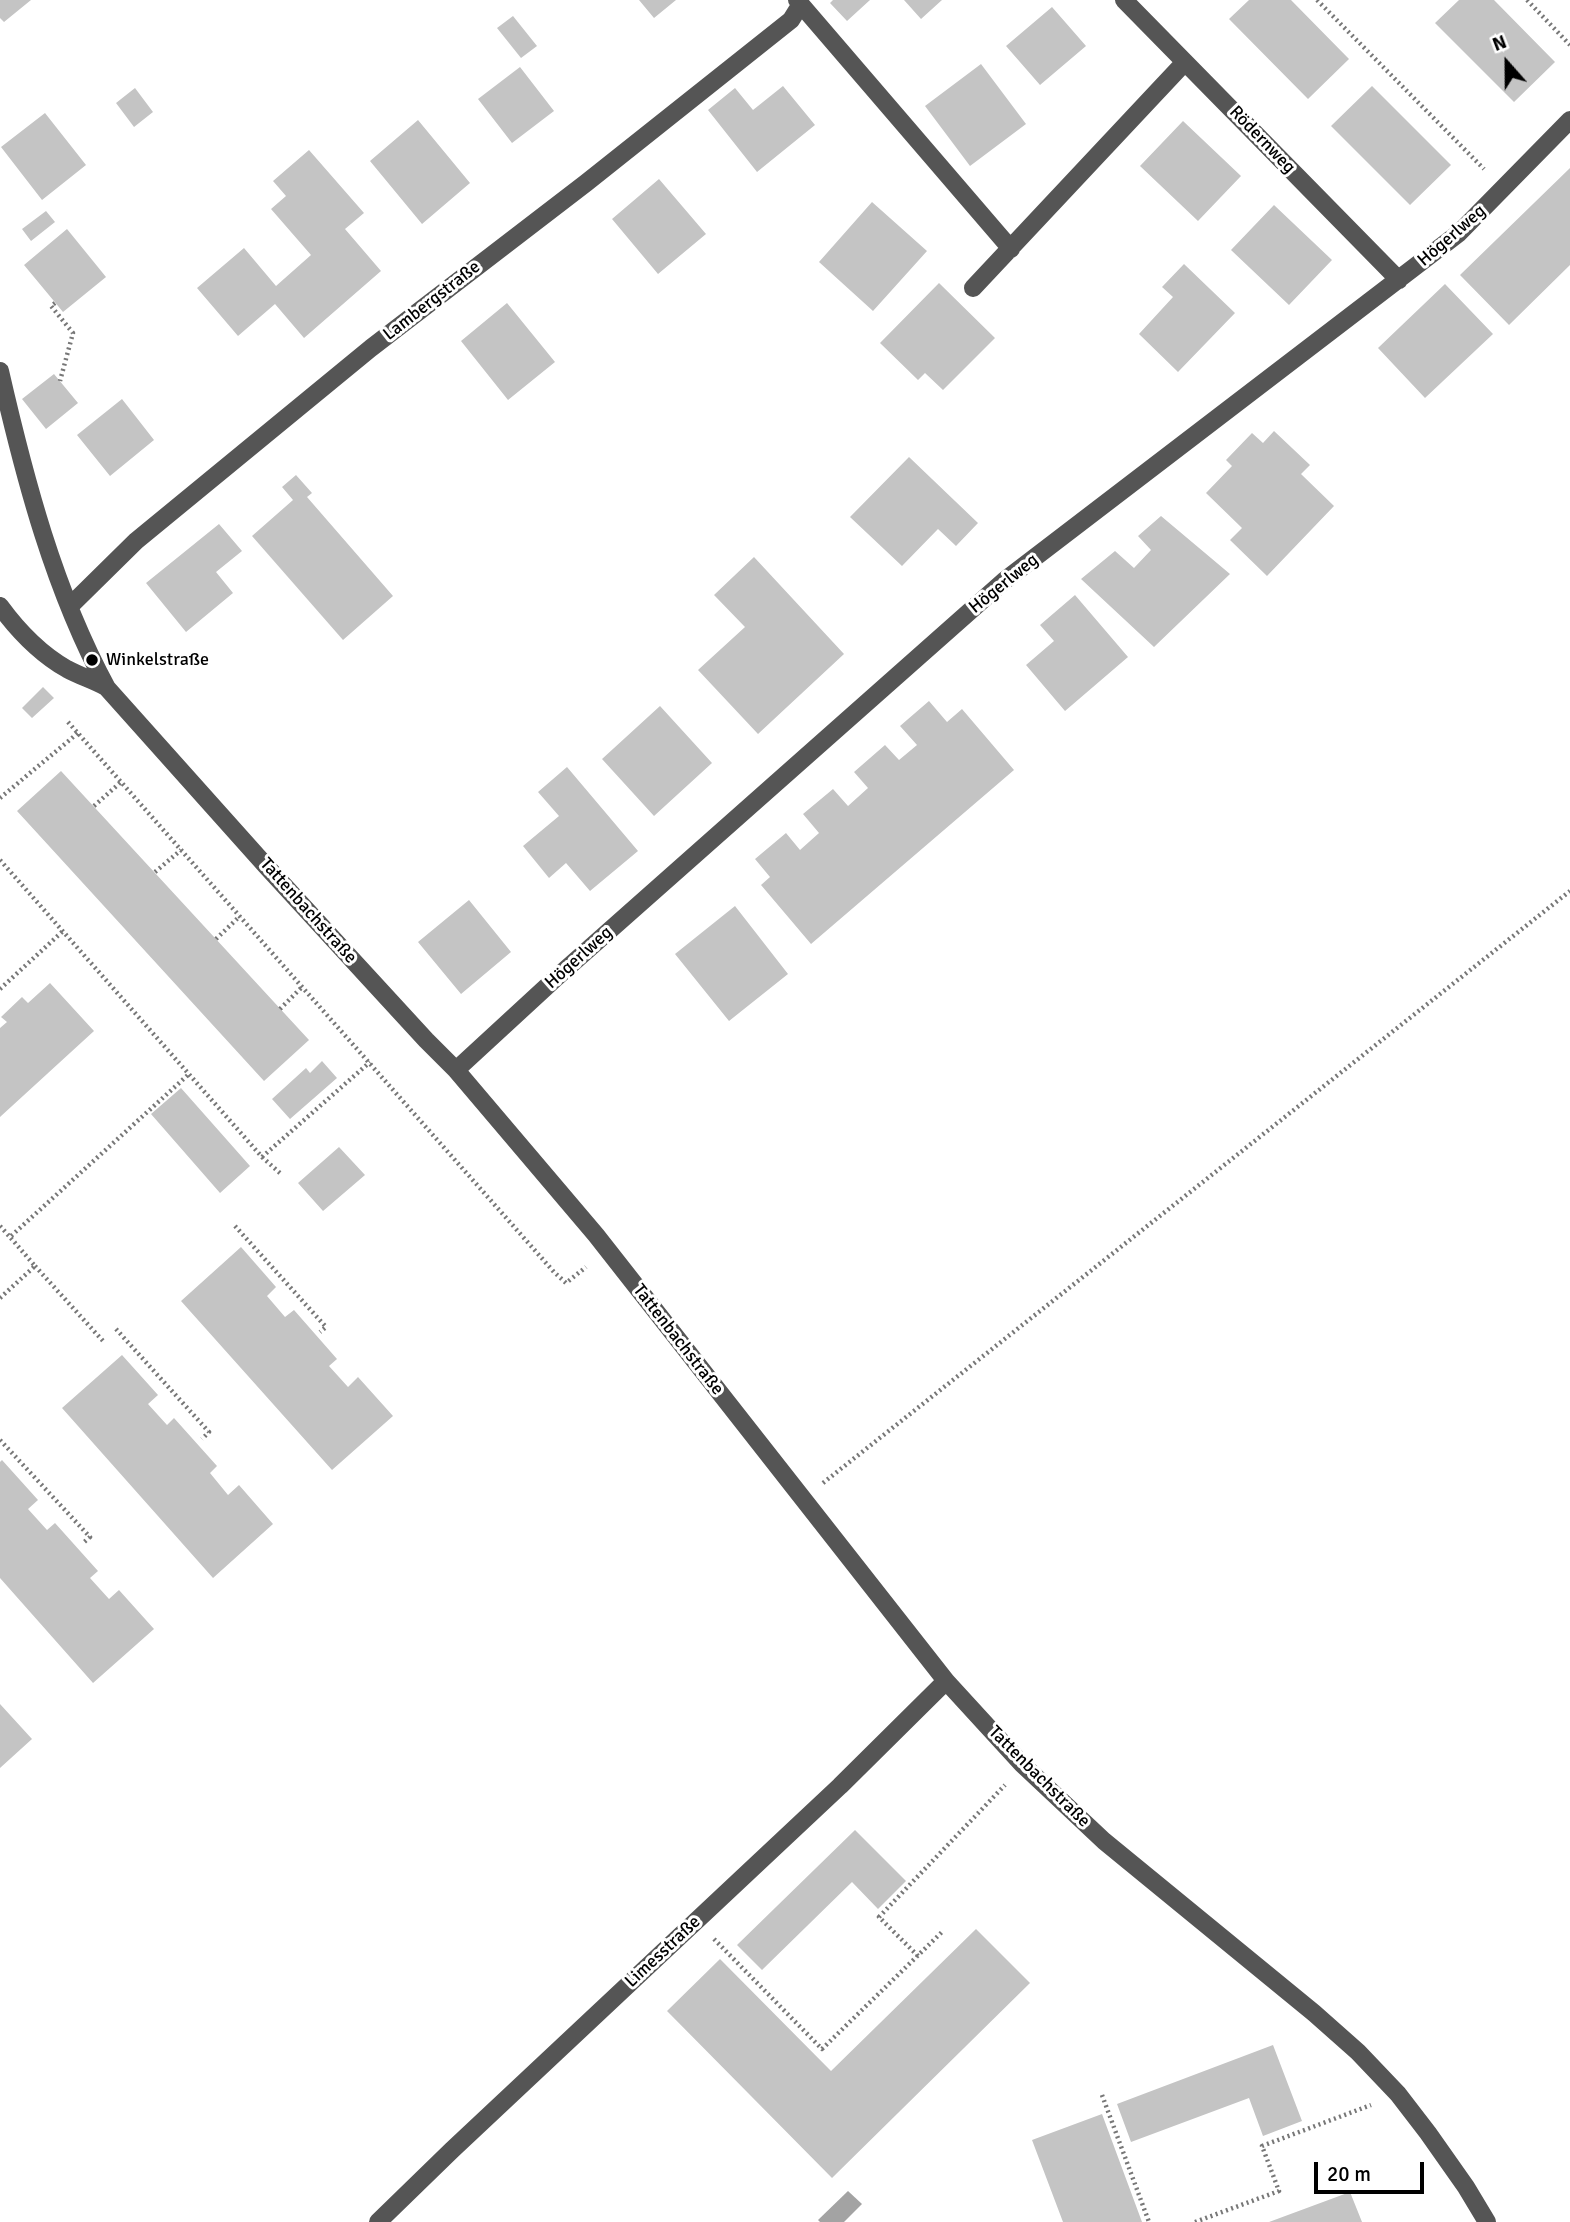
<!DOCTYPE html>
<html>
<head>
<meta charset="utf-8">
<style>
  body { margin:0 }
  #map { position:relative; width:1570px; height:2222px; overflow:hidden; background:#fff; font-family:Signika,sans-serif }
  canvas { display:block }
  .north { position:absolute; left:1472px; top:28px; width:70px; height:70px; -webkit-text-stroke:5px #fff; paint-order:stroke; rotate:339deg; font-size:19px; font-weight:700; line-height:28px; text-align:center; color:#000 }
  .north::after { content:''; display:block; margin:auto; width:24px; height:32px; background:#000; clip-path:polygon(50% 0,100% 100%,50% 72%,0 100%) }
  .scale { position:absolute; left:1314px; top:2162px; width:110px; height:32px; box-sizing:border-box; border:4px solid #000; border-top:0; padding-left:9px; font-size:21px; line-height:24px; white-space:nowrap; color:#000; -webkit-text-stroke:5px #fff; paint-order:stroke }
</style>
</head>
<body>
<div id="map">
<canvas width="1570" height="2222"></canvas>
<div class="north">N</div>
<div class="scale">20 m</div>
</div>
<script>
const ctx = document.querySelector('canvas').getContext('2d');
ctx.lineJoin = 'round';
function paint(path, color) { ctx.fillStyle = color; ctx.fill(path, 'evenodd'); }
function strokePath(path, color, width, dash) { ctx.strokeStyle = color; ctx.lineWidth = width; ctx.lineCap = dash ? 'butt' : 'round'; ctx.setLineDash(dash || []); ctx.stroke(path); }
function write(font, color, halo, rows, align = 'center') {
  ctx.font = font + ' Signika,sans-serif'; ctx.lineWidth = 6; ctx.setLineDash([]); ctx.textBaseline = 'middle'; ctx.strokeStyle = halo; ctx.fillStyle = color; for (const [text, x, y, turn = 0] of rows) {
    ctx.save(); ctx.translate(x, y); ctx.rotate((+turn || 0) * Math.PI / 180); ctx.textAlign = isNaN(turn) ? turn : align; if (halo) ctx.strokeText(text, 0, 0); ctx.fillText(text, 0, 0); ctx.restore();
  }
}
const water = new Path2D(`
  M 848,2191 L 862,2204 L 844,2222 L 820,2222 L 818,2220 Z`);
const building = new Path2D(`
  M 0,0 L 31,0 L 4,22 L 0,18 Z
  M 639,0 L 676,0 L 654,18 Z
  M 833,0 L 870,0 L 847,21 L 830,3 Z
  M 904,0 L 942,0 L 921,19 Z
  M 1249,0 L 1291,0 L 1349,59 L 1308,99 L 1229,19 Z
  M 1459,0 L 1494,0 L 1555,62 L 1514,102 L 1435,23 Z
  M 1052,7 L 1086,46 L 1040,85 L 1006,46 Z
  M 513,16 L 537,46 L 521,58 L 497,28 Z
  M 981,64 L 1026,124 L 970,166 L 925,106 Z
  M 520,67 L 554,111 L 512,143 L 478,99 Z
  M 783,86 L 815,125 L 757,172 L 708,110 L 735,88 L 753,110 Z
  M 1372,86 L 1451,165 L 1410,205 L 1331,126 Z
  M 135,88 L 153,112 L 134,127 L 116,103 Z
  M 45,113 L 86,165 L 42,200 L 1,147 Z
  M 418,120 L 470,183 L 422,224 L 370,161 Z
  M 1183,121 L 1241,176 L 1198,221 L 1140,166 Z
  M 309,150 L 364,213 L 345,229 L 381,271 L 304,338 L 275,304 L 238,336 L 197,288 L 244,248 L 276,286 L 311,255 L 271,209 L 286,196 L 273,181 Z
  M 1570,168 L 1570,265 L 1509,325 L 1460,275 Z
  M 659,179 L 706,234 L 658,274 L 612,219 Z
  M 872,202 L 927,251 L 873,311 L 819,262 Z
  M 1274,205 L 1332,260 L 1289,305 L 1231,250 Z
  M 46,211 L 55,222 L 31,241 L 22,229 Z
  M 67,229 L 106,277 L 63,312 L 24,265 Z
  M 1184,264 L 1235,313 L 1178,372 L 1139,334 L 1173,297 L 1162,287 Z
  M 939,283 L 995,338 L 943,390 L 925,373 L 918,380 L 880,343 Z
  M 1445,284 L 1493,334 L 1425,398 L 1378,348 Z
  M 507,303 L 555,362 L 508,400 L 461,341 Z
  M 54,374 L 78,403 L 46,429 L 22,399 Z
  M 122,399 L 154,440 L 110,476 L 77,435 Z
  M 1274,431 L 1310,465 L 1301,474 L 1334,506 L 1267,576 L 1230,540 L 1242,528 L 1206,493 L 1232,466 L 1226,460 L 1252,433 L 1263,443 Z
  M 909,457 L 978,523 L 956,546 L 938,529 L 902,566 L 850,517 Z
  M 296,475 L 312,493 L 307,497 L 393,596 L 343,640 L 252,536 L 293,500 L 282,487 Z
  M 1161,516 L 1230,574 L 1154,647 L 1081,579 L 1115,551 L 1134,568 L 1151,550 L 1138,536 Z
  M 219,524 L 242,551 L 216,572 L 233,593 L 186,632 L 146,583 Z
  M 754,557 L 844,654 L 758,734 L 698,670 L 745,627 L 714,595 Z
  M 1075,595 L 1128,657 L 1065,711 L 1026,665 L 1054,641 L 1040,625 Z
  M 43,687 L 54,698 L 32,718 L 22,708 Z
  M 929,701 L 947,722 L 962,709 L 1014,770 L 811,944 L 761,885 L 770,877 L 755,859 L 786,833 L 800,850 L 819,833 L 803,814 L 833,789 L 848,806 L 868,788 L 854,772 L 885,745 L 899,760 L 917,745 L 900,726 Z
  M 660,706 L 712,763 L 654,816 L 602,759 Z
  M 567,767 L 638,851 L 590,891 L 566,863 L 549,878 L 523,846 L 559,816 L 538,792 Z
  M 61,771 L 309,1040 L 264,1081 L 17,811 Z
  M 469,900 L 511,952 L 461,994 L 418,942 Z
  M 735,906 L 788,974 L 729,1021 L 675,954 Z
  M 50,983 L 94,1031 L 0,1117 L 0,1028 L 7,1022 L 1,1017 L 22,997 L 28,1003 Z
  M 322,1061 L 337,1078 L 290,1119 L 272,1099 L 306,1068 L 310,1073 Z
  M 181,1088 L 250,1166 L 220,1193 L 151,1114 Z
  M 339,1147 L 365,1175 L 323,1211 L 298,1183 Z
  M 241,1247 L 276,1287 L 267,1296 L 285,1317 L 294,1310 L 337,1359 L 329,1366 L 348,1387 L 358,1377 L 393,1416 L 332,1470 L 181,1301 Z
  M 122,1355 L 158,1395 L 148,1404 L 167,1425 L 174,1418 L 217,1466 L 210,1473 L 228,1495 L 239,1485 L 273,1524 L 213,1578 L 62,1408 Z
  M 2,1460 L 38,1500 L 28,1509 L 47,1530 L 55,1523 L 98,1571 L 90,1578 L 109,1599 L 119,1590 L 154,1629 L 93,1683 L 0,1578 L 0,1462 Z
  M 0,1704 L 32,1739 L 0,1768 Z
  M 855,1830 L 906,1881 L 878,1909 L 852,1882 L 762,1970 L 737,1945 Z
  M 976,1929 L 1030,1983 L 832,2178 L 667,2011 L 720,1959 L 831,2071 Z
  M 1273,2045 L 1302,2121 L 1263,2136 L 1249,2098 L 1131,2142 L 1117,2104 Z
  M 1102,2114 L 1142,2222 L 1063,2222 L 1032,2140 Z
  M 1350,2192 L 1362,2222 L 1269,2222 Z`);
const path = new Path2D(`
  M 1317,0 L 1484,169
  M 1527,0 L 1570,45
  M 55,303 L 51,306 L 73,333 L 60,381
  M 68,722 L 554,1272 L 566,1283 L 586,1267
  M 0,798 L 78,733
  M 94,806 L 121,782
  M 0,860 L 262,1157 L 370,1062
  M 155,872 L 181,850
  M 216,939 L 240,916
  M 0,989 L 63,931
  M 280,1009 L 303,986
  M 262,1157 L 281,1174
  M 0,1226 L 10,1237 L 189,1074
  M 235,1226 L 326,1327 L 320,1332
  M 35,1266 L 103,1341
  M 0,1298 L 35,1266 L 10,1237
  M 116,1329 L 209,1432 L 202,1439
  M 0,1440 L 90,1537 L 83,1543
  M 823,1483 L 1570,891
  M 714,1939 L 822,2049 L 943,1931
  M 918,1956 L 879,1917 L 1005,1785
  M 1102,2095 L 1149,2222
  M 1195,2222 L 1279,2191 L 1262,2146 L 1371,2105`);
const minor = new Path2D(`
  M 797,0 L 1011,249
  M 1124,0 L 1399,280
  M 973,288 L 1185,62
  M 0,371 C 25,480 54,590 107,688 L 267,867 L 426,1040 L 456,1070 L 596,1235 L 946,1681 L 1022,1764 L 1104,1841 L 1314,2013 L 1358,2052 L 1398,2094 L 1428,2133 L 1466,2187 L 1487,2222
  M 0,606 C 19,632 39,653 67,669 C 80,676 93,680 106,687
  M 70,606 L 136,541 L 371,348 L 586,183 L 791,20 L 801,4
  M 456,1070 L 557,977 L 1004,581 L 1459,233 L 1570,120
  M 378,2222 L 452,2150 L 840,1786 L 946,1681`);
const markers = [
  [92,660,7,"#000"]
];
const streetNames = [
  ["Rödernweg",1262,140,46],
  ["Högerlweg",1452,236,-41],
  ["Lambergstraße",432,301,-38],
  ["Högerlweg",1004,584,-39],
  ["Tattenbachstraße",308,911,48],
  ["Högerlweg",579,958,-42],
  ["Tattenbachstraße",678,1340,52],
  ["Tattenbachstraße",1039,1777,45],
  ["Limesstraße",663,1952,-43]
];
const poiNames = [
  ["Winkelstraße",106,660]
];
paint(water, '#a3a3a3');
paint(building, '#c4c4c4');
strokePath(path, '#777', 4.5, [2, 3.5]);
strokePath(minor, '#555', 18);
for (const [x, y, r, color] of markers) { const dot = new Path2D(); dot.arc(x, y, r, 0, 2 * Math.PI); ctx.fillStyle = color; ctx.fill(dot); strokePath(dot, '#fff', 2.5); }
write('18px', '#000', '#fff', streetNames);
write('18px', '#000', '#fff', poiNames, 'left');
</script>
</body>
</html>
